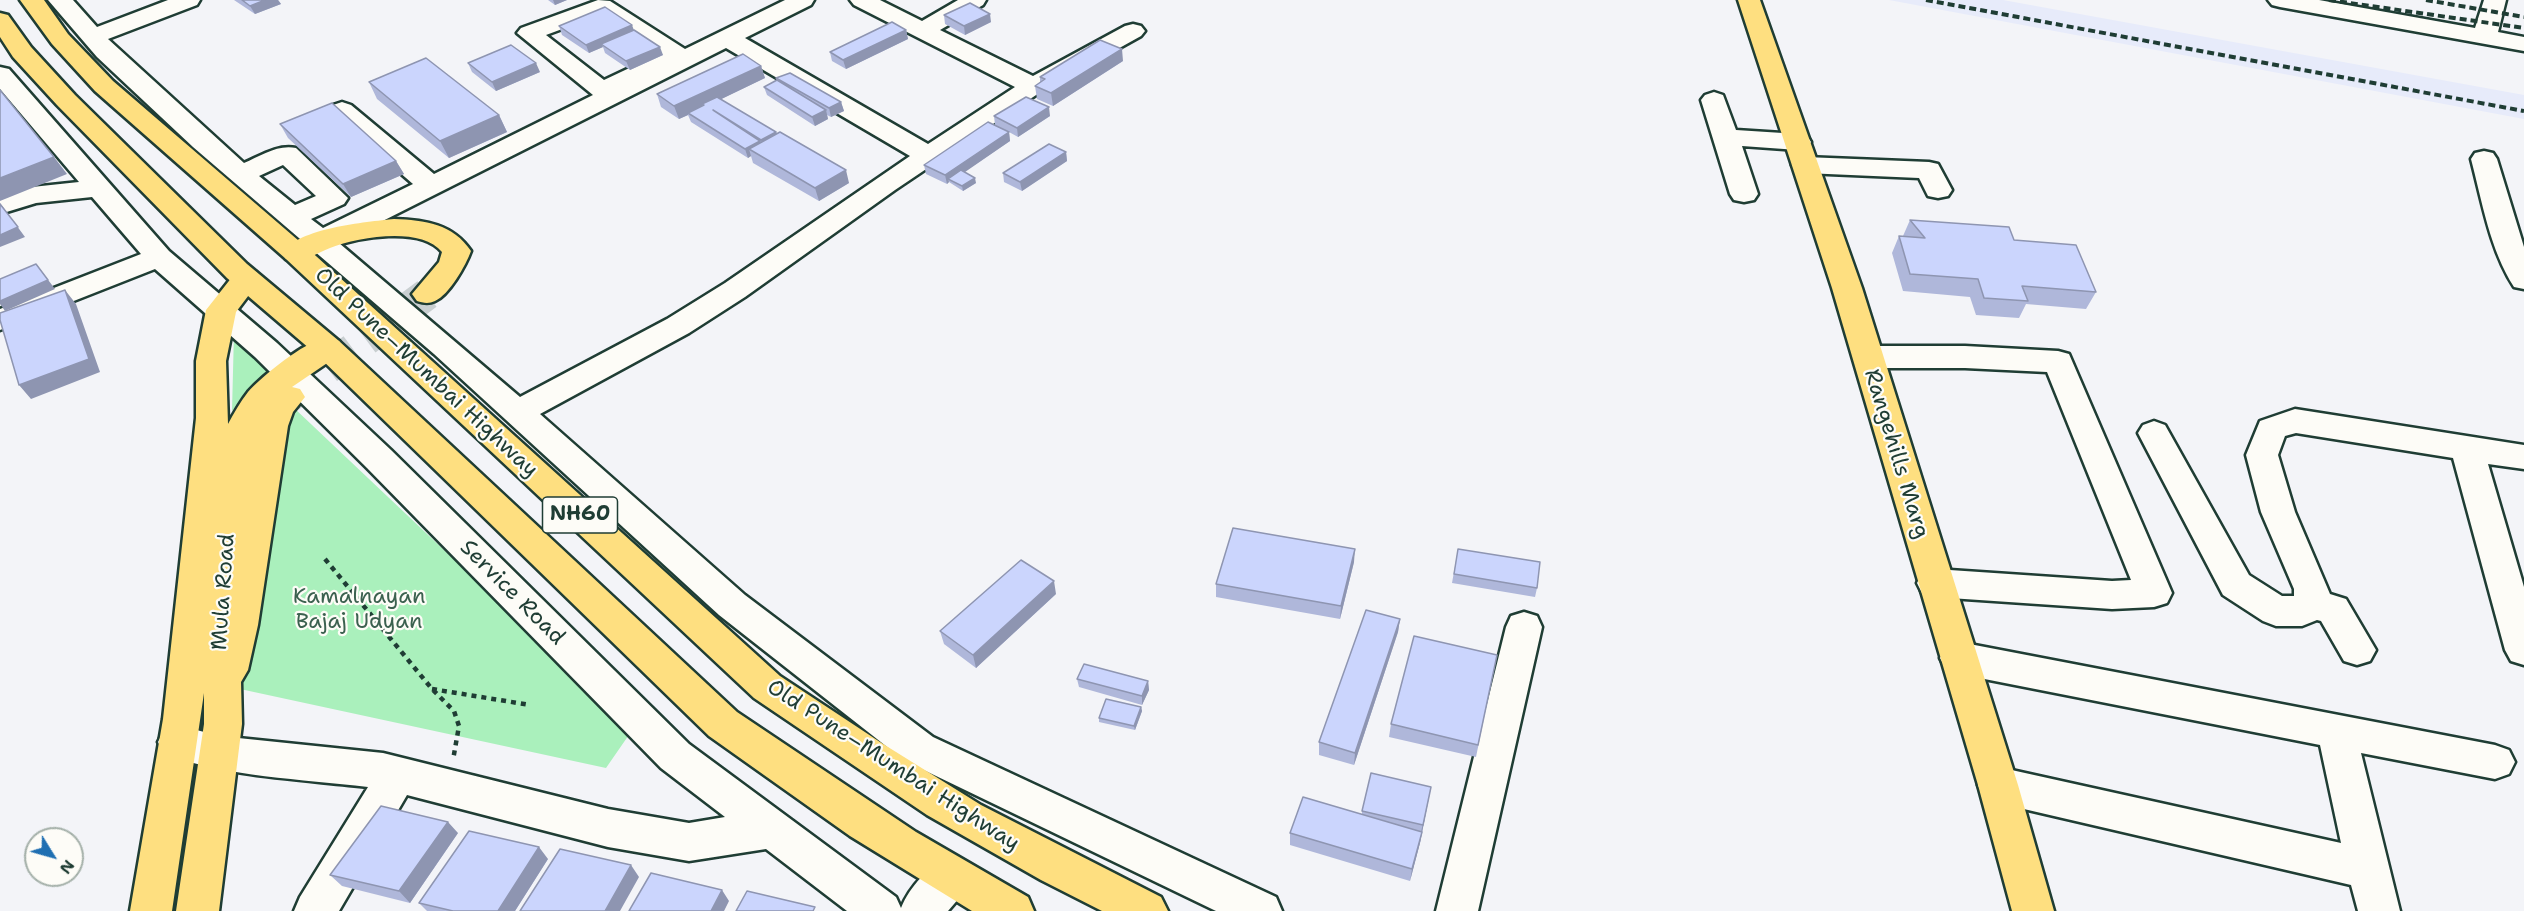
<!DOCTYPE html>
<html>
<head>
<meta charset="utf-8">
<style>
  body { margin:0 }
  #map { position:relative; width:2524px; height:911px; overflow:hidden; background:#f3f4f8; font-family:"Shantell Sans",sans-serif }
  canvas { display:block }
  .north { position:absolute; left:24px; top:827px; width:60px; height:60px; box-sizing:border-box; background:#fdfcf7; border:2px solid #a4b0a9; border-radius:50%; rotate:127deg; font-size:16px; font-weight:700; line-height:24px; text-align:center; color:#1f3d34 }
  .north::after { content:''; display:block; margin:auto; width:21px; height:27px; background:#1f6fb2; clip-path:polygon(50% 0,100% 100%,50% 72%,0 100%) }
</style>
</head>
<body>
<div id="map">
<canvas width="2524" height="911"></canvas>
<div class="north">N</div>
</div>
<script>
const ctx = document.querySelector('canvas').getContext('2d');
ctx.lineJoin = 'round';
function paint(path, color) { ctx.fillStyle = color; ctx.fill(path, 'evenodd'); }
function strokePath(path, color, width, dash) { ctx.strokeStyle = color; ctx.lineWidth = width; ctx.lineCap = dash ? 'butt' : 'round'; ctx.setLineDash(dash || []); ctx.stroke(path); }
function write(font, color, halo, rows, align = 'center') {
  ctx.font = font + ' "Shantell Sans",sans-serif'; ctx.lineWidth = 4.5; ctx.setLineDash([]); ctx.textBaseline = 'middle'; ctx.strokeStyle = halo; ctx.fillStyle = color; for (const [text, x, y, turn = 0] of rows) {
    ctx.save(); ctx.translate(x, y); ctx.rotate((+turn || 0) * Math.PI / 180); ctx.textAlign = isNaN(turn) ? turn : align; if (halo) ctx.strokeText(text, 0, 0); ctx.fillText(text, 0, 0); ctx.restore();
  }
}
const built = new Path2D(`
  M 1889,0 L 2003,0 L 2524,95 L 2524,119 Z`);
const green = new Path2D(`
  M 234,332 L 273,370 L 232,411 Z
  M 293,407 L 633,729 L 606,768 L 240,689 Z`);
const majorTunnel = new Path2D(`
  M 289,397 L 427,294`);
const path = new Path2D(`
  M 325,559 L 432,689 L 454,711 L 459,726 L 453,760
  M 432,689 L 530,705`);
const minor = new Path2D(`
  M 48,0 L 73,0 L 97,27 L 168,0 L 200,0 L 197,5 L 108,39 L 244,163 C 260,156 278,144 296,148 L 348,198 L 344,204 L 311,219 L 323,228 L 413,184 L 333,115 L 329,110 L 333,105 L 342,102 L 351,105 L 434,174 L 593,95 L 517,33 L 521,28 L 598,0 L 610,1 L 685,49 L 785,0 L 814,0 L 811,5 L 745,38 L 928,144 L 1015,87 L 854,5 L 850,0 L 880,0 L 922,21 L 958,0 L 986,0 L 983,5 L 940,30 L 1033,76 L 1125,26 L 1133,24 L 1141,26 L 1145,31 L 1141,36 L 1042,91 L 895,190 L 745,297 L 689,333 L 540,414 L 745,595 L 933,737 L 1276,897 L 1282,911 L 1216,911 L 905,761 L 719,615 L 434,354 L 193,147 L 97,57 ZM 600,15 L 659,54 L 604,80 L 546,35 ZM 726,48 L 910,156 L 725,283 L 667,319 L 520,397 L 339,243 ZM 283,165 L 316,196 L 295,205 L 259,176 Z
  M 2268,0 L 2319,0 L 2475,28 L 2484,0 L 2506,0 L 2498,32 L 2524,37 L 2524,51 L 2280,7 L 2272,5 Z
  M 0,67 L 9,69 L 169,251 L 277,343 L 391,450 L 689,744 L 896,897 L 901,908 C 910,886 930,865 951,856 L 966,862 L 972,876 L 966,890 L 948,911 L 847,911 L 766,849 L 689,861 L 608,847 L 407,795 L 339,911 L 294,911 L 300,897 L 368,787 C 300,779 229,777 164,754 L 158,742 L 164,730 L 178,725 L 219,736 L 383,753 L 608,809 L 689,823 L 725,817 L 661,768 L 367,468 L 255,357 L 155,269 L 0,330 L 0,309 L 141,254 L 92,197 L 36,203 L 0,214 L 0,197 L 32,187 L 79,182 L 0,89 Z
  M 1714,92 L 1723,95 L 1736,130 L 1798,134 L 1807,136 L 1811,142 L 1807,148 L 1798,150 L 1742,146 L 1758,194 L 1754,200 L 1744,202 L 1734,200 L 1730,194 L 1701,100 L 1705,95 Z
  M 2484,151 L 2493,153 L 2497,159 L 2524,247 L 2524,289 L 2514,287 C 2490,250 2482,201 2471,159 L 2475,153 Z
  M 1805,157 L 1929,162 L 1938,164 L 1952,190 L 1948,196 L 1938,198 L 1928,196 L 1919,178 L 1805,173 L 1796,171 L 1792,165 L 1796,159 Z
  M 1868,346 L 1965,346 L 2058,351 L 2069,354 L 2172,593 L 2167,603 L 2154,607 L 2112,609 L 1935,597 L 1922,593 L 1917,583 L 1922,573 L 1935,569 L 2112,581 L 2131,580 L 2047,372 L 1965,368 L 1868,368 L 1857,364 L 1853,357 L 1857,350 Z
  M 2295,409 L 2524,445 L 2524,469 L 2488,464 L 2524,587 L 2524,665 L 2511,661 L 2505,650 L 2453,458 L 2296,433 L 2285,436 L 2278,455 L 2295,512 L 2330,594 L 2346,599 L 2376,650 L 2370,661 L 2357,665 L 2344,661 L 2321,621 L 2317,620 L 2302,626 L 2276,626 L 2263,621 L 2223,595 L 2138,433 L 2143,425 L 2154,421 L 2165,425 L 2249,575 L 2282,596 L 2294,596 L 2294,589 L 2261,512 L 2246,455 L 2260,421 Z
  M 1524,612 L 1537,616 L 1542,627 L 1478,911 L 1436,911 L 1506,627 L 1511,616 Z
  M 1959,642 L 2495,745 L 2509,750 L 2515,762 L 2509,774 L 2495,779 L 2361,753 L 2400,911 L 2358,911 L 2351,885 L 1998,803 L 1984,798 L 1978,785 L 1984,772 L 1998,767 L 2341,843 L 2320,745 L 1959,674 L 1946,669 L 1940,658 L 1946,647 Z`);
const major = new Path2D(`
  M 1738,0 L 1760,0 L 1862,288 L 2018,785 L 2054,911 L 2012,911 L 1978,785 L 1832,288 Z
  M 394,219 C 425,220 453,224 471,251 C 466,265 449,295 435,301 C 429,304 423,303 417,301 L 412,294 L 439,262 L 442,252 C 421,226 358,237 330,248 C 314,254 304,264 286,259 L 282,253 C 298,228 366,222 394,219 Z
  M 246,270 L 256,272 L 261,279 L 236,312 L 226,361 L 228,424 C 234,413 240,402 248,392 C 262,376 304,342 325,338 C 330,338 334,339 339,341 L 343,348 L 339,355 L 292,387 L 300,389 L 305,397 L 293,412 L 288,426 L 258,625 L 248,670 L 241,682 L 242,724 L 219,911 L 176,911 L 204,724 L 204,693 L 172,911 L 130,911 L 163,719 L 196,418 L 196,361 L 206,310 L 236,272 Z`);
const highway = new Path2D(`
  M 20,0 L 44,0 L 68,34 L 113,81 L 306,247 L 780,676 L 880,742 L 981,805 L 1161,897 L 1168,911 L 1102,911 L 1041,880 L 927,815 L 754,698 L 286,259 L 95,91 L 52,44 Z
  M 0,13 L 8,15 L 31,47 L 75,95 L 247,264 L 339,341 L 737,712 L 916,832 L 1028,897 L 1034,911 L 972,911 L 850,836 L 709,736 L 317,355 L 227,278 L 57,105 L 13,57 L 0,37 Z`);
const rail = new Path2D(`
  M 1926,0 L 2524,111
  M 2329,0 L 2524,28
  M 2426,0 L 2524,17`);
const wall = new Path2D(`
  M 234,0 L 278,0 L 281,4 L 255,14 Z
  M 548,0 L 567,0 L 555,5 Z
  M 944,15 L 991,22 L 965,35 L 945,24 Z
  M 559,26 L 634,30 L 663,55 L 630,70 L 605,53 L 603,47 L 589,53 L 562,35 Z
  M 906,30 L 908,39 L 846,69 L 832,61 L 830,52 Z
  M 1123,61 L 1053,106 L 1037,99 L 1035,86 L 1040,82 L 1040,77 Z
  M 468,63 L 540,72 L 496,91 L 472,72 Z
  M 761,66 L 765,78 L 721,99 L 777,134 L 849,183 L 819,201 L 753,163 L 751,156 L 748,158 L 691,122 L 688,115 L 679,119 L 661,107 L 657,94 Z
  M 776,78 L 841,102 L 844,111 L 831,117 L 827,115 L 828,119 L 815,126 L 767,95 L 764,87 L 777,81 Z
  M 369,82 L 499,115 L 507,132 L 449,158 L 377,99 Z
  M 994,116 L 1050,116 L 1018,137 L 1009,132 L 1010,141 L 964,172 L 976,183 L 963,191 L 949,182 L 947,184 L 926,174 L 924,165 L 995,125 Z
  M 280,124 L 396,161 L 404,174 L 351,197 L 288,138 Z
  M 1066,152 L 1067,161 L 1022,191 L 1004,182 L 1003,173 Z
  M 1910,220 L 2014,240 L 2096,292 L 2086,309 L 2026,304 L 2019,318 L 1976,315 L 1970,297 L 1903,291 L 1892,253 L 1899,236 L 1903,236 Z
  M 1458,549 L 1537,588 L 1535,597 L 1452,583 Z
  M 1354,562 L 1340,619 L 1216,597 L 1216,584 Z
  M 1056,594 L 976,668 L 944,644 L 940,631 Z
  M 1400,619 L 1398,632 L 1354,765 L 1319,755 L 1319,742 Z
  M 1497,655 L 1476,757 L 1389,737 L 1391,724 Z
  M 1077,679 L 1148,681 L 1149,690 L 1142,705 L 1079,687 Z
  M 1141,707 L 1142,711 L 1135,730 L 1099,722 L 1099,718 Z
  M 1431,787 L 1420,843 L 1410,881 L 1290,845 L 1290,833 L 1362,814 L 1362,811 Z
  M 458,833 L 410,903 L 342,886 L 330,875 Z
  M 548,859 L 515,911 L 427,911 L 419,903 Z`);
const shadedWall = new Path2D(`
  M 265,0 L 278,0 L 281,4 L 255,14 L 250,6 Z
  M 553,0 L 567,0 L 555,5 Z
  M 990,14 L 991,22 L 965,35 L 964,26 Z
  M 632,25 L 635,33 L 601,44 L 603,47 L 589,53 L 586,45 Z
  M 906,30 L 908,39 L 846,69 L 843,60 Z
  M 660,47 L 663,55 L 630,70 L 626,61 Z
  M 1122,49 L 1123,61 L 1053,106 L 1051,93 Z
  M 536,63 L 540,72 L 496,91 L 492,82 Z
  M 761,66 L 765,78 L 705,107 L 702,104 L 704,108 L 688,113 L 688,115 L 679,119 L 674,106 Z
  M 841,102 L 844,111 L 831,117 L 829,108 Z
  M 1049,107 L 1050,116 L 1018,137 L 1017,128 Z
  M 826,110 L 828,119 L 815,126 L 812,117 Z
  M 499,115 L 507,132 L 449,158 L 440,141 Z
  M 776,132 L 779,141 L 764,149 L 761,140 Z
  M 1009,132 L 1010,141 L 952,181 L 948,179 L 949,182 L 947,184 L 945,175 Z
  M 760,141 L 763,150 L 749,149 L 751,156 L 748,158 L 745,149 Z
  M 1066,152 L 1067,161 L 1022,191 L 1020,182 Z
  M 54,157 L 67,174 L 0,201 L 0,178 Z
  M 396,161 L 404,174 L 351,197 L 343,184 Z
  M 846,170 L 849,183 L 819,201 L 815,188 Z
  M 975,178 L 976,183 L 963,191 L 962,186 Z
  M 0,203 L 25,237 L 0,247 Z
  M 36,264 L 55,289 L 5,311 L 0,304 L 0,301 Z
  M 65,290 L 76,304 L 100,372 L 31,399 L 19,385 Z
  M 1355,549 L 1354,562 L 1340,619 L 1341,606 Z
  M 1054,581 L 1056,594 L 976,668 L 973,655 Z
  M 1400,619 L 1398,632 L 1354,765 L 1355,753 Z
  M 1148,681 L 1149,690 L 1142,705 L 1142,696 Z
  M 1141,707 L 1142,711 L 1135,730 L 1134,726 Z
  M 1431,787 L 1420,843 L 1410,881 L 1412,869 L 1421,832 Z
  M 448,822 L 458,833 L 410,903 L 399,891 Z
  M 539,847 L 548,859 L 515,911 L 498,911 Z
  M 631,865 L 639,877 L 620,911 L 605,911 Z
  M 722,890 L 729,901 L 724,911 L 711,911 Z`);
const building = new Path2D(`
  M 242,0 L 265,0 L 250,6 Z
  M 970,3 L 990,14 L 964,26 L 944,15 Z
  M 605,7 L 632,25 L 586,45 L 559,26 Z
  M 892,22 L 906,30 L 843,60 L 830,52 Z
  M 634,30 L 660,47 L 626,61 L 601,44 Z
  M 1100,40 L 1122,49 L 1051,93 L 1035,86 L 1045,79 L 1040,77 Z
  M 511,45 L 536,63 L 492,82 L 468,63 Z
  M 743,54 L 761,66 L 674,106 L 657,94 Z
  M 426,58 L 499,115 L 440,141 L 369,82 Z
  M 790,73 L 841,102 L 829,108 L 776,78 Z
  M 777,80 L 826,110 L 812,117 L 764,87 Z
  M 0,90 L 54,157 L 0,178 Z
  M 717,97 L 776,132 L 761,140 L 713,110 L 760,141 L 745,149 L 688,113 L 704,105 L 702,104 Z
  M 1026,97 L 1049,107 L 1017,128 L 994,116 Z
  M 332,103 L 396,161 L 343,184 L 280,124 Z
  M 988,122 L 1009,132 L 945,175 L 924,165 Z
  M 780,132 L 846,170 L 815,188 L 749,149 Z
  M 1049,144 L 1066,152 L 1020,182 L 1003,173 Z
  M 961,170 L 975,178 L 962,186 L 948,179 Z
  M 0,204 L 18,227 L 0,235 Z
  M 1910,220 L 2009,227 L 2014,240 L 2076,245 L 2096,292 L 2022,286 L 2028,301 L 1984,298 L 1978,279 L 1910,274 L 1899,236 L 1925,238 Z
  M 36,264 L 48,280 L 0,301 L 0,279 Z
  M 65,290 L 89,359 L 19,385 L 0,320 L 0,313 Z
  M 1233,528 L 1355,549 L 1341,606 L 1216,584 Z
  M 1458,549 L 1540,562 L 1537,588 L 1454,574 Z
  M 1021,560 L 1054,581 L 973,655 L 940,631 Z
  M 1366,610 L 1400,619 L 1355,753 L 1319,742 Z
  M 1414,636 L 1497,655 L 1478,745 L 1391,724 Z
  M 1084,664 L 1148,681 L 1142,696 L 1077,679 Z
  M 1106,699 L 1141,707 L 1134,726 L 1099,718 Z
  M 1371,773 L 1431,787 L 1423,825 L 1362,811 Z
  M 1303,797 L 1422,832 L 1412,869 L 1290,833 Z
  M 381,806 L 448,822 L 399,891 L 330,875 Z
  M 469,831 L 539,847 L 498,911 L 453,911 L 419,903 Z
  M 560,849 L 631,865 L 605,911 L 520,911 Z
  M 651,873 L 722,890 L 711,911 L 629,911 Z
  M 747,891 L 815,907 L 813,911 L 736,911 Z`);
const shields = [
  [580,515,75]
];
const shieldNames = [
  ["NH60",580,515]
];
const streetNames = [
  ["Old Pune–Mumbai Highway",426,373,43],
  ["Rangehills Marg",1896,454,73],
  ["Mula Road",224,592,-86],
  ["Service Road",512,593,45],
  ["Old Pune–Mumbai Highway",893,766,33]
];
const parkNames = [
  ["Kamalnayan",359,597],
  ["Bajaj Udyan",359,622]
];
paint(built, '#e7ebfa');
paint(green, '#aaf0bc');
strokePath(majorTunnel, '#c9cfd1', 32, [32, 16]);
strokePath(minor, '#1f3d34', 5);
strokePath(major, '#1f3d34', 5);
strokePath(highway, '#1f3d34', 5);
strokePath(path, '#1f3d34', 4.5, [5, 5]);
paint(minor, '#fdfcf7');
paint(major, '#fedf80');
paint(highway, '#fedf80');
strokePath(rail, '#1f3d34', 4, [7, 4]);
paint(wall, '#afb7da');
paint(shadedWall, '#8e95b1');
paint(building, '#cbd5fd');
strokePath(building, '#8e95b1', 1.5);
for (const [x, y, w] of shields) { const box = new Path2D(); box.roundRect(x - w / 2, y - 18, w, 36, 4.5); ctx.fillStyle = '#fdfcf7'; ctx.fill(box); strokePath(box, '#1f3d34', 1.5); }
write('bold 21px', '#1f3d34', null, shieldNames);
write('22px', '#1f3d34', '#fdfcf7', streetNames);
write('22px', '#3b614f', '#fdfcf7', parkNames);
</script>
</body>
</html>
